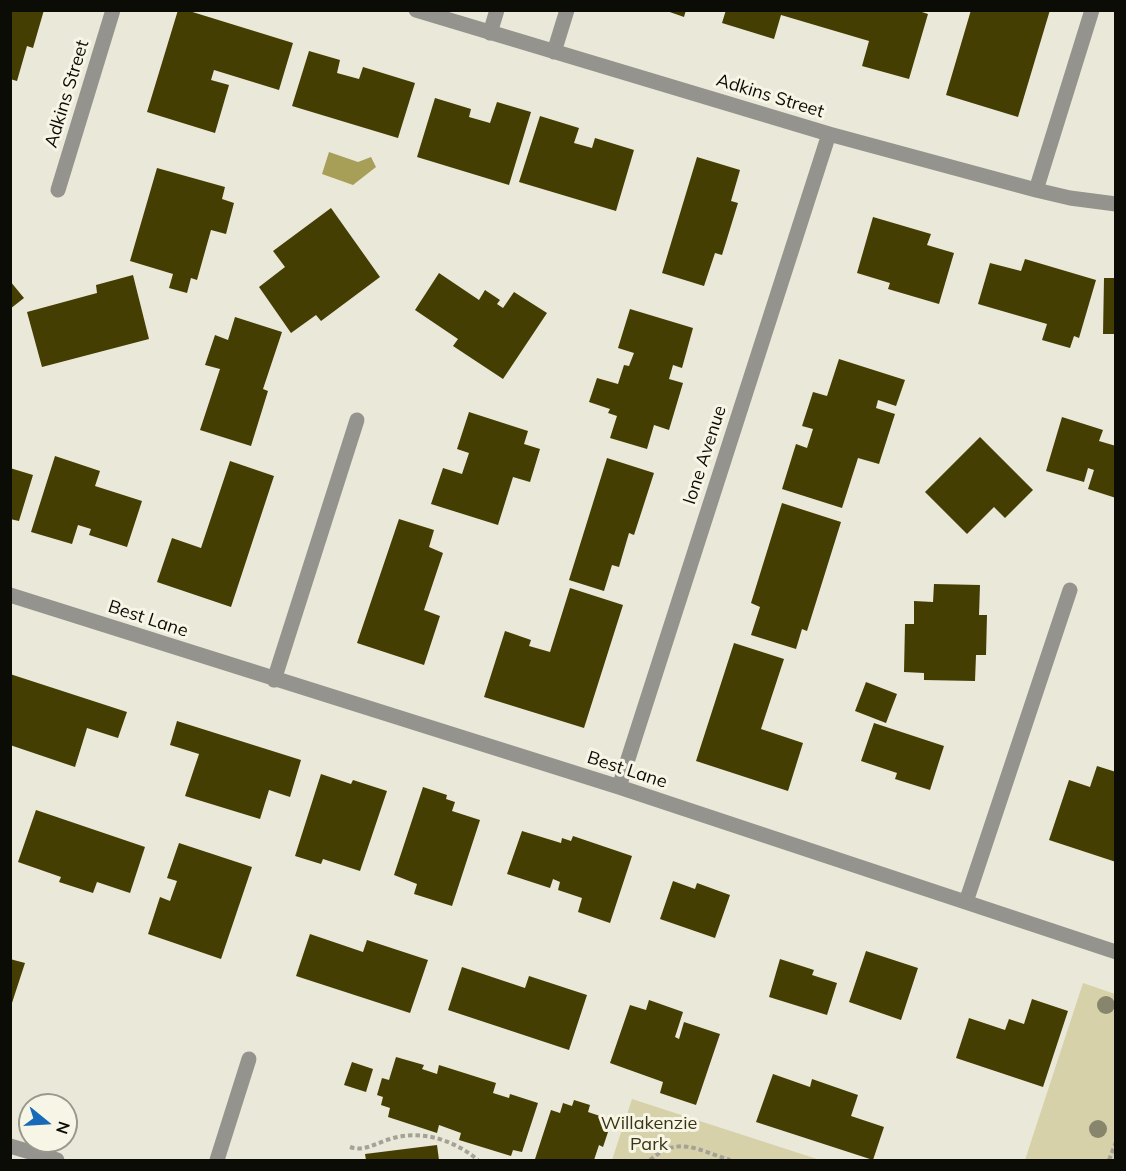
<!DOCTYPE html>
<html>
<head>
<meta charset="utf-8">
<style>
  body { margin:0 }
  #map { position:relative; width:1126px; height:1171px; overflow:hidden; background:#eae8d9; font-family:Mulish,sans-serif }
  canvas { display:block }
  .frame { position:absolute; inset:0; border:12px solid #0c0c07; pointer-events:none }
  .north { position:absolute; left:18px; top:1093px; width:60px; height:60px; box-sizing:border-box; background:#f7f6e6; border:2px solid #99988d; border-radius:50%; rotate:108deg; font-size:16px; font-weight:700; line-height:24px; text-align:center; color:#0c0c07 }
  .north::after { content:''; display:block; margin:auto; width:21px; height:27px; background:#176ab8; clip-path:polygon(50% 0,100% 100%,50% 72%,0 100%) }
</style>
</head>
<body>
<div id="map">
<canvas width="1126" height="1171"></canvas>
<div class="frame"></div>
<div class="north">N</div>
</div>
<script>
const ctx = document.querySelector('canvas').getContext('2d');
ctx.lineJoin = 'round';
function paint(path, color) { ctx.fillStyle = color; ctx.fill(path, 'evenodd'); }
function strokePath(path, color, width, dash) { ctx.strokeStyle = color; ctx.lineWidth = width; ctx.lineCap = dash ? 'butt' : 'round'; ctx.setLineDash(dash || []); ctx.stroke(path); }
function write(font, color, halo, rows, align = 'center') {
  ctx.font = font + ' Mulish,sans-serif'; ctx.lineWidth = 6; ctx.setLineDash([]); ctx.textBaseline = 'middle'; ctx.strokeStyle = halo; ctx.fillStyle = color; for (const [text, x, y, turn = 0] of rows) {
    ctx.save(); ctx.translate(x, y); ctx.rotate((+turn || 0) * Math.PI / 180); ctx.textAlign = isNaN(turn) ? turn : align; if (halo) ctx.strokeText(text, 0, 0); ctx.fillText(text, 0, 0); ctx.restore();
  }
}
const green = new Path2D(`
  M 1083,983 L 1115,994 L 1115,1160 L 1025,1160 Z
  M 632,1099 L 820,1160 L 612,1160 Z`);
const water = new Path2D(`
  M 329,152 L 358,162 L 371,157 L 376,167 L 353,185 L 322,174 Z`);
const building = new Path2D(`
  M 10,10 L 44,10 L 33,48 L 27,46 L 17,81 L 10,79 Z
  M 178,10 L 186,10 L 293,43 L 279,90 L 214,70 L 211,80 L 229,85 L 215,133 L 147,112 Z
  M 664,10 L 686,10 L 684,17 Z
  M 726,10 L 916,10 L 928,14 L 909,79 L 862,66 L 869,41 L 781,15 L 774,39 L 722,23 Z
  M 971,10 L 1050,10 L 1018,117 L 946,95 Z
  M 309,51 L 340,60 L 337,73 L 359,79 L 363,67 L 415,83 L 398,138 L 292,106 Z
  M 435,98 L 471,109 L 469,117 L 490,123 L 497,102 L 531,112 L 509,185 L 417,157 Z
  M 540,116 L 579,128 L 574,143 L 592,148 L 595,138 L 634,150 L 616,211 L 519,182 Z
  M 697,157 L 740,170 L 731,201 L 738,203 L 722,255 L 715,253 L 704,286 L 662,273 Z
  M 157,168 L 225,187 L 222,199 L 234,203 L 226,234 L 211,230 L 197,280 L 191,278 L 187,293 L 169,288 L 173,274 L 130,261 Z
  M 331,208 L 380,277 L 321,321 L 316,315 L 291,333 L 259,287 L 285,267 L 273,251 Z
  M 873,217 L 931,234 L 927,245 L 954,253 L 939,304 L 888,289 L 890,283 L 857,273 Z
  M 1025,259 L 1096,280 L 1079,338 L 1074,336 L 1070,348 L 1042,340 L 1047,324 L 978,304 L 990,263 L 1021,271 Z
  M 439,273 L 479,300 L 485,290 L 500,300 L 497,304 L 503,308 L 514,292 L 547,313 L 503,379 L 453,346 L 458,339 L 415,310 Z
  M 133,275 L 149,339 L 42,367 L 27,312 L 97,293 L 96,285 Z
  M 1104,278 L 1116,278 L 1116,334 L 1103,334 Z
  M 10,281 L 24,298 L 10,309 Z
  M 630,309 L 693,328 L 682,368 L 673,365 L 669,379 L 683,383 L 669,430 L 654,425 L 647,449 L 610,438 L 617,416 L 608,413 L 610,409 L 589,402 L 597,378 L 618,384 L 624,365 L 629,366 L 634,353 L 618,348 Z
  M 235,317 L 282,332 L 263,389 L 268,391 L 251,446 L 200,430 L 220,369 L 205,365 L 215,335 L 228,340 Z
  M 839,359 L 905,380 L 896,406 L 878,400 L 876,408 L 895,414 L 879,464 L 858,458 L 842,508 L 782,489 L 796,444 L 807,448 L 813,429 L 802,426 L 813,392 L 827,396 Z
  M 469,412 L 528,431 L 524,444 L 540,449 L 530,482 L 513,477 L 498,525 L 431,504 L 443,468 L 462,474 L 469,453 L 457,449 Z
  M 1062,417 L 1103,430 L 1099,441 L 1116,446 L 1116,498 L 1088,489 L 1094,470 L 1088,468 L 1084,482 L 1046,471 Z
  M 980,437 L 1033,490 L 1005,518 L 994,507 L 967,534 L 925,492 Z
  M 55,456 L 100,471 L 95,486 L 142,501 L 127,547 L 89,535 L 91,529 L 78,525 L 72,544 L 31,532 Z
  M 607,458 L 654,473 L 634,535 L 629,533 L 619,567 L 612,565 L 604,591 L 569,580 Z
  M 230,461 L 274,476 L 231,607 L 157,582 L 172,538 L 201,548 Z
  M 10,468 L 33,475 L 19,521 L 10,519 Z
  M 782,503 L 841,522 L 807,631 L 802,629 L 796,649 L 751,635 L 760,607 L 751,603 Z
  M 399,519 L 434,530 L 429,547 L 443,553 L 424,610 L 440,616 L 424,665 L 357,643 Z
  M 934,584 L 980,585 L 979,615 L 987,615 L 986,655 L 976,655 L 975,681 L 924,680 L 924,673 L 904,672 L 905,624 L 914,624 L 914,601 L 933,602 Z
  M 570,588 L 623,605 L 584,728 L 484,697 L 505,631 L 531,640 L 529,646 L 550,652 Z
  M 734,643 L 784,659 L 761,729 L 803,743 L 788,791 L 696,761 Z
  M 10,674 L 127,712 L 118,738 L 87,728 L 75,767 L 10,745 Z
  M 866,682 L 897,694 L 886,723 L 855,711 Z
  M 177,721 L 301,760 L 290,797 L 269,790 L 260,819 L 185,796 L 199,754 L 170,745 Z
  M 874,723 L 944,746 L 930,790 L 895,779 L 897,773 L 861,761 Z
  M 1097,766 L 1116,772 L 1116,862 L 1049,840 L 1069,780 L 1090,787 Z
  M 321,774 L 351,784 L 353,780 L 387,791 L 360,871 L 323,859 L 321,864 L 295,856 Z
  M 423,787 L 447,795 L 446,799 L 455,802 L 452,811 L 480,820 L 452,906 L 414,894 L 417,884 L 394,875 Z
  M 36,810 L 145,847 L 130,893 L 97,882 L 93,893 L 59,882 L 61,877 L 18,862 Z
  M 522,831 L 561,843 L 562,838 L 571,841 L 573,836 L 632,856 L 610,923 L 578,912 L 582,898 L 558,890 L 560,882 L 553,879 L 550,888 L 507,874 Z
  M 179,843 L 252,867 L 221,959 L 148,934 L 160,897 L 170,901 L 177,881 L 167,878 Z
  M 673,881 L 695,889 L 697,883 L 730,895 L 715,938 L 660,919 Z
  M 310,934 L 363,952 L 367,940 L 428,960 L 410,1013 L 296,976 Z
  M 866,951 L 918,968 L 901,1020 L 849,1002 Z
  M 10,959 L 25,963 L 11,1006 L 10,1006 Z
  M 780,959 L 814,970 L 812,975 L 837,983 L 827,1015 L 769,997 Z
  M 462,967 L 525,988 L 529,976 L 587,995 L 569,1050 L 448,1010 Z
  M 1032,999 L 1068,1011 L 1043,1087 L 956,1058 L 969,1018 L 1005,1030 L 1009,1019 L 1024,1024 Z
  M 649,1000 L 683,1012 L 675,1037 L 679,1039 L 684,1022 L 720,1034 L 696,1105 L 660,1093 L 663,1082 L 610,1063 L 630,1005 L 646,1010 Z
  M 396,1057 L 424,1065 L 422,1069 L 437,1074 L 439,1065 L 496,1083 L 493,1093 L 509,1098 L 510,1094 L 538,1103 L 522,1152 L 513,1150 L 511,1156 L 459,1140 L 461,1133 L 439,1125 L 437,1133 L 388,1117 L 390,1108 L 381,1105 L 383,1097 L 377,1095 L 382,1078 L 389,1080 Z
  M 352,1062 L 373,1069 L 366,1092 L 344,1085 Z
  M 773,1074 L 810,1087 L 812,1079 L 858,1095 L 851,1116 L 884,1127 L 873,1160 L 756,1122 Z
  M 574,1100 L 590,1105 L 588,1112 L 612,1120 L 603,1147 L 599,1145 L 594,1160 L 535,1159 L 551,1110 L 560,1113 L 563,1103 L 572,1106 Z
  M 437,1145 L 439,1160 L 366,1160 L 365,1154 Z`);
const path = new Path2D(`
  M 350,1147 C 364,1152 376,1143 390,1139 C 421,1129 454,1140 478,1160
  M 650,1160 C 679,1135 697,1150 730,1160
  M 1109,1160 L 1116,1142`);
const service = new Path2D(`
  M 490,33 L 497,10
  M 10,1146 L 57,1160
  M 217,1160 L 249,1059`);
const minor = new Path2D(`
  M 416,10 L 829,134 L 1036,190 L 1070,198 L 1116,204
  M 554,52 L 567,10
  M 58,190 L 113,10
  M 1036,190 L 1092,10
  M 10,595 L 619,787 L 1116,952
  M 274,680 L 357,420
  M 619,787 L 829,134
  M 966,902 L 1070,590`);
const trees = [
  [1106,1005],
  [1098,1129]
];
const streetNames = [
  ["Adkins Street",67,94,-73],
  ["Adkins Street",770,96,17],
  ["Ione Avenue",705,455,-72],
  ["Best Lane",148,619,18],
  ["Best Lane",627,770,18]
];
const parkNames = [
  ["Willakenzie",649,1124],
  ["Park",649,1145]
];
paint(green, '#d6d1a8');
paint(water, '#a79e58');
paint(building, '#453e02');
strokePath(path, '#a4a297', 4, [4.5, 3]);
strokePath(service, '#94938d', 15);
strokePath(minor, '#94938d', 15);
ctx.fillStyle = '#88856d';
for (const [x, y] of trees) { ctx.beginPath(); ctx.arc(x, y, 9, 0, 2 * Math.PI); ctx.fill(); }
write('18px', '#0c0c07', '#f7f6e6', streetNames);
write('18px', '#383414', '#f7f6e6', parkNames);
</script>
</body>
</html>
